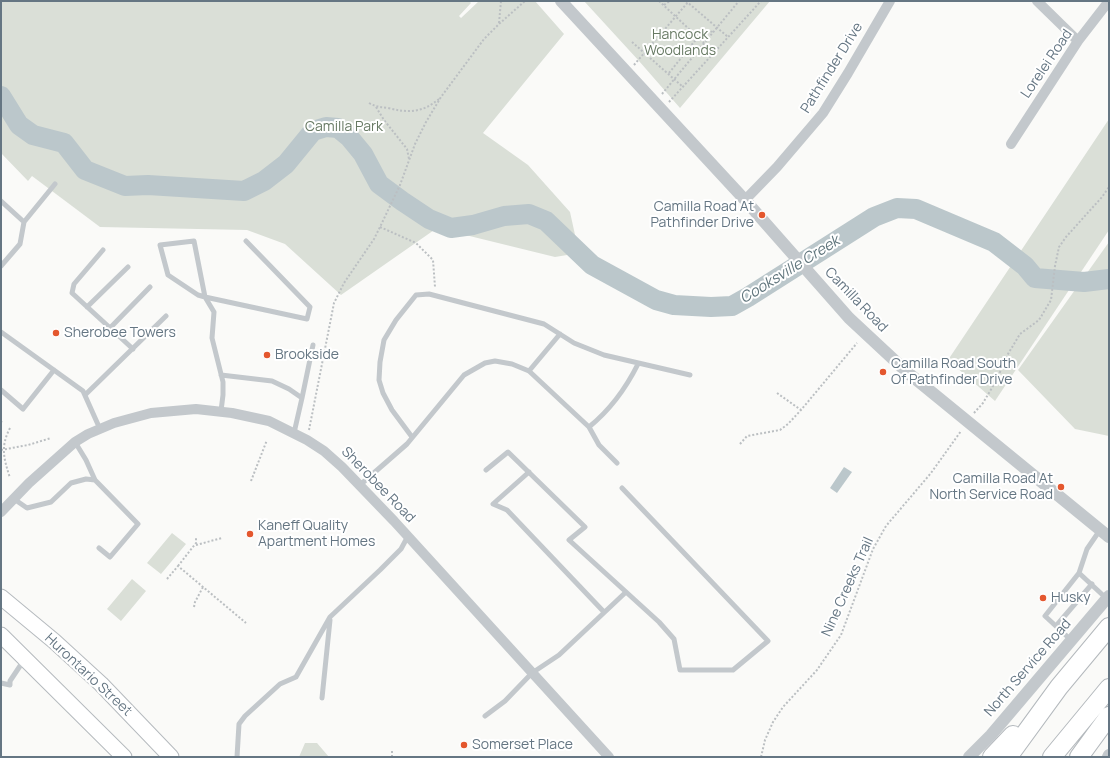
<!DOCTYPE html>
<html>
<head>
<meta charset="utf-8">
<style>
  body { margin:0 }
  #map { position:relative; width:1110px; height:758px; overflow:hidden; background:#fafaf8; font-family:Manrope,sans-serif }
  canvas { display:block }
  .frame { position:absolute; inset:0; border:2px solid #657683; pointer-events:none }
</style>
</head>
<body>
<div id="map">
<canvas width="1110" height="758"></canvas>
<div class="frame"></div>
</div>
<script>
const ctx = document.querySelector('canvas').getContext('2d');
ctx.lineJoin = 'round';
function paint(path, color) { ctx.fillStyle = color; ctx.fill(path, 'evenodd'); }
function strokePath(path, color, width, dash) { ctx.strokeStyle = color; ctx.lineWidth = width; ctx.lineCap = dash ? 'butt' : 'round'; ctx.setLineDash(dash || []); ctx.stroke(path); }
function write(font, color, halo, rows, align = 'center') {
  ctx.font = font + ' Manrope,sans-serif'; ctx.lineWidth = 4; ctx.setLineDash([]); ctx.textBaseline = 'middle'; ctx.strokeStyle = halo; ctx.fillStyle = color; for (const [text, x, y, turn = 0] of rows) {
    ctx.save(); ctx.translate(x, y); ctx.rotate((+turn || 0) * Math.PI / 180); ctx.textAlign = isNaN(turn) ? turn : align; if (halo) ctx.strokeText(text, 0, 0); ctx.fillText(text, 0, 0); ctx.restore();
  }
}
const green = new Path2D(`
  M 1,1 L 469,1 L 471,3 L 459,16 L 461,18 L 479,1 L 535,1 L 564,34 L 483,133 L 528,165 L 570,212 L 579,253 L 555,257 L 437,228 L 341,295 L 285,244 L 247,230 L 100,227 L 32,176 L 28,181 L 1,153 Z
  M 584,1 L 770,1 L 680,108 L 639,61 Z
  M 1109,119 L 1109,230 L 995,401 L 948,360 Z
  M 1109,242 L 1109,436 L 1075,429 L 1018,370 Z
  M 172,533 L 186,544 L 161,574 L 147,563 Z
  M 132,579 L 146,591 L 121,621 L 107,609 Z
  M 305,743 L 317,743 L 329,757 L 299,757 Z`);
const water = new Path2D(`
  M 844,467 L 852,472 L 837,493 L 830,488 Z`);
const river = new Path2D(`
  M 1,96 L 19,125 L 33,135 L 64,143 L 85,170 L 125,186 L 148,185 L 244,191 L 264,181 L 286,164 L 313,131 L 326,127 L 338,128 L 349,137 L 363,154 L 379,184 L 402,201 L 429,219 L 451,228 L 473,225 L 504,216 L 529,214 L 546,221 L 592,265 L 656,300 L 674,305 L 711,307 L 732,306 L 748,297 L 874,217 L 897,208 L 916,209 L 994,242 L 1025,266 L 1035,278 L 1084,282 L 1109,279`);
const path = new Path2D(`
  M 659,1 L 704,43
  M 686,1 L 728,37
  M 664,5 L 670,1
  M 499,23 L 501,1
  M 632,42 L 683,87
  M 634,65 L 689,1
  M 669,73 L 698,37 L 702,34 L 714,31
  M 662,94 L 739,1
  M 669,102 L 761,1
  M 369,103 C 376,107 381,107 388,108 C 408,113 422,113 439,99
  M 376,107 L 384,120 L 407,149 L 409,159
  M 380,227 L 416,243 L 433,260 L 435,287
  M 777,393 L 801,410
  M 974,413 L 983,403 L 996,381 L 1008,354 L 1020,334 L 1039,320 L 1051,300 L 1055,266 L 1059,247 L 1066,237 L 1102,197 L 1109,187
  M 1,422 L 2,421
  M 10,428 C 0,447 4,459 10,478
  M 309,430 L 334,303 L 344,283 L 374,239 L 380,227 L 400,185 L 415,144 L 426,122 L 441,97 L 484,39 L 499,24 L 525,1
  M 740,444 L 747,436 L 780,430 L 788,424 L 801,410 L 857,343
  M 1,450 L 28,445 L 51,438
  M 251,481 L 267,440
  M 196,545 L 222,538
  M 178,566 L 196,543 L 196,538
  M 167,579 L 178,566 L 246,623
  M 194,607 L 195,602 L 203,587
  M 392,757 L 392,750
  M 761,757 L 765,740 L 773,722 L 783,707 L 817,670 L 841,635 L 873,549 L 886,526 L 931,473 L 961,431`);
const service = new Path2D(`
  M 1,201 L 24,222
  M 103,250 L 74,284 L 72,293 L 133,349
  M 1,266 L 20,244 L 24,222 L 55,184
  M 87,307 L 128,267
  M 110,328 L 150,287
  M 1,332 L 83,391 L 100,429
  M 529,371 L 560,334
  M 221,375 L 272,381 L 289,389 L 302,398 L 294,433
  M 1,390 L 23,409 L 54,370
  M 85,395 L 166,316
  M 302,398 L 313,345
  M 221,411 L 223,395 L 223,382 L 212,338 L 214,312 L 205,297 L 194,241 L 160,245 L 168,275 L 198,295 L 205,297 L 307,319 L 310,307 L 246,241
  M 589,427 C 610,410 626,388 638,364
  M 412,437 L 392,410 L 383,393 L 379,380 L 380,362 L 384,340 L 396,320 L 416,295 L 429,294 L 544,324 L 574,343 L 604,355 L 690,375
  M 75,442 L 86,460 L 95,480
  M 486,470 L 508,452 L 585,527 L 569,540 L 659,622 L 674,639 L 680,670 L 733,670 L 768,641 L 622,488
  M 529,472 L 493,504 L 507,510 L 604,612
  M 360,485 L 407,444 L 464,375 L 485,363 L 495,361 L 512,364 L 529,371 L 589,427 L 599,445 L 617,463
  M 14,499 L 27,508 L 51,502 L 71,483 L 86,479 L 95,480 L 138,524 L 110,557 L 99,548
  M 1079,573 L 1087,549 L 1100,530
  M 1056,626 L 1092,584
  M 1071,640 L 1045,616 L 1079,573 L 1107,599
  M 1,683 L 10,685 L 10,681 L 24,660
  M 322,698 L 330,620
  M 485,716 L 505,701 L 532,673 L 559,655 L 626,592
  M 237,757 L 239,724 L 245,716 L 280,684 L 296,677 L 330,617 L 380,570 L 401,549 L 408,536`);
const minor = new Path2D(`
  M 1037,1 L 1078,41
  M 1011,144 L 1078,41 L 1109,1
  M 745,200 L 777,167 L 823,113 L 848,73 L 890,1
  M 1,512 L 29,483 L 75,442 L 88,434 L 114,423 L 151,413 L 196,409 L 232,413 L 269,421 L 307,440 L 324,451 L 342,467 L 394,521 L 609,757`);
const tertiary = new Path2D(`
  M 561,1 L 745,200 L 849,318 L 907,372 L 1109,537
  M 969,757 L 991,735 L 1109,596
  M 1108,757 L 1109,755`);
const primary = new Path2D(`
  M 1,597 L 54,641 L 101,684 L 171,757
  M 1,635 L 124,757`);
const motorway = new Path2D(`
  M 992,757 L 1013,735
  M 1008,757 L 1059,687 L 1109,627
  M 1052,757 L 1109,688
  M 1079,757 L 1109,716`);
const markers = [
  [762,215,4,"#e4572e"],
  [56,333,4,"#e4572e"],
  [267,355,4,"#e4572e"],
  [883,372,4,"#e4572e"],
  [1061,487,4,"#e4572e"],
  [250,534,4,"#e4572e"],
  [1043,598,4,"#e4572e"],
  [464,745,4,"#e4572e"]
];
const parkNames = [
  ["Hancock",680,35],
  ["Woodlands",680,51],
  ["Camilla Park",344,127]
];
const streetNames = [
  ["Lorelei Road",1047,64,-56],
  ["Pathfinder Drive",832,68,-58],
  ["Camilla Road",856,300,46],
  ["Sherobee Road",378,485,46],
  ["Nine Creeks Trail",848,587,-66],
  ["North Service Road",1028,668,-49],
  ["Hurontario Street",88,675,43]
];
const poiNames = [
  ["Camilla Road At",754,207,"right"],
  ["Pathfinder Drive",754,223,"right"],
  ["Sherobee Towers",64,333],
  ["Brookside",275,355],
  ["Camilla Road South",891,364],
  ["Of Pathfinder Drive",891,380],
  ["Camilla Road At",1053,479,"right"],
  ["North Service Road",1053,495,"right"],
  ["Kaneff Quality",258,526],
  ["Apartment Homes",258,542],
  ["Husky",1051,598],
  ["Somerset Place",472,745]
];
const waterNames = [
  ["Cooksville Creek",790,270,-32]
];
paint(green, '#dadfd7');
paint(water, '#bbc7cb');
strokePath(river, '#bbc7cb', 20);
strokePath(primary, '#b5babe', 17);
strokePath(motorway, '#b4b9bd', 20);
strokePath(path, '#bbbfc2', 2, [2, 2]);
strokePath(service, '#c3c8cc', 5);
strokePath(minor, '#c3c8cc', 10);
strokePath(tertiary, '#c3c8cc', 12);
strokePath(primary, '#fff', 15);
strokePath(motorway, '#fff', 18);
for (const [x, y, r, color] of markers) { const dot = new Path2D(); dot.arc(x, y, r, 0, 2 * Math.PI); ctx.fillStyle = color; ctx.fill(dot); strokePath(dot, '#fff', 1.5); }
write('14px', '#687a64', '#fff', parkNames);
write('14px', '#657683', '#fff', streetNames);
write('14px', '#657683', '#fff', poiNames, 'left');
write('italic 15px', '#60757c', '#fff', waterNames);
</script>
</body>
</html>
